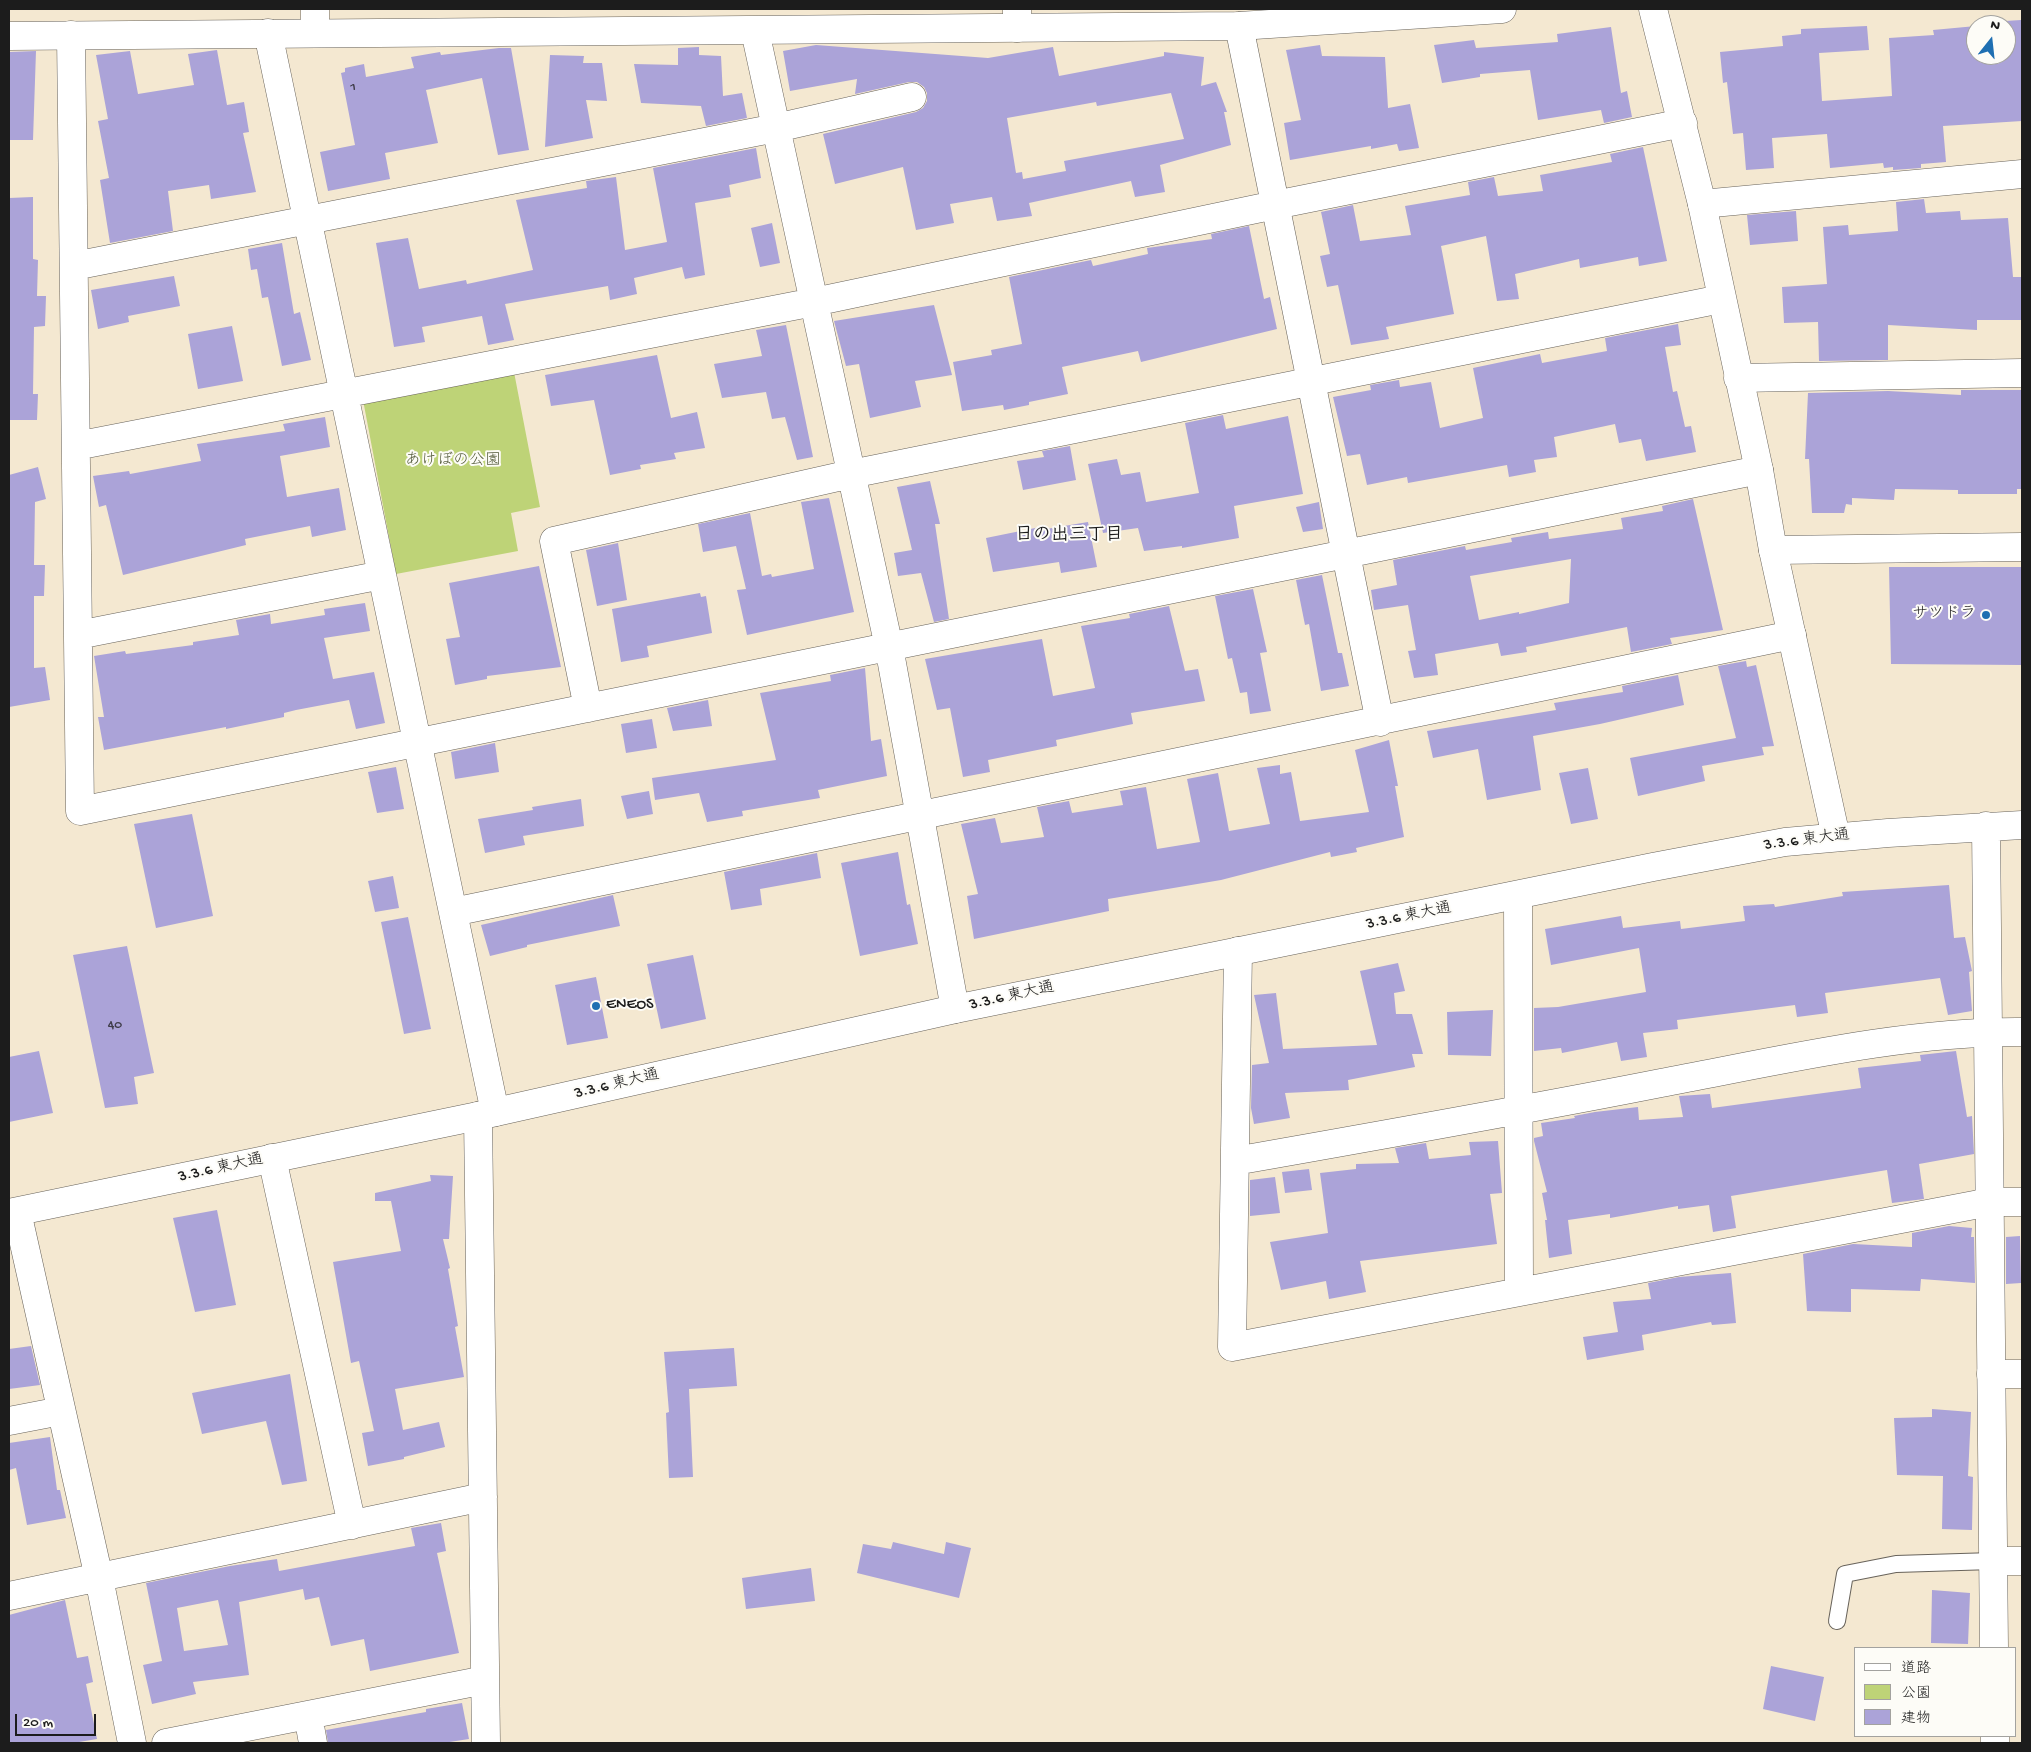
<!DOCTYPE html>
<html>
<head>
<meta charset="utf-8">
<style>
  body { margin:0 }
  #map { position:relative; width:2031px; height:1752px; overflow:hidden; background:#f4e8d1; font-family:"Gochi Hand","Klee One",sans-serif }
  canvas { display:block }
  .frame { position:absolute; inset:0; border:10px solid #1c1c1c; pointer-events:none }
  .legend { position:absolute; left:1854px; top:1647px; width:162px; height:90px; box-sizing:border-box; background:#fdfcf7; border:1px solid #a3a29f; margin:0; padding:6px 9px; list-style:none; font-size:15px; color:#1c1c1c }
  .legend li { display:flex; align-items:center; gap:10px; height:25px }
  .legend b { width:25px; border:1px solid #a3a29f }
  .north { position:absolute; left:1966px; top:15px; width:50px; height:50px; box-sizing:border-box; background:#fdfcf7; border:1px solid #a3a29f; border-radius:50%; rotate:16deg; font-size:14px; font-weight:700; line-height:20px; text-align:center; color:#1c1c1c }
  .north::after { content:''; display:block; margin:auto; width:18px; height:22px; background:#1f6fb2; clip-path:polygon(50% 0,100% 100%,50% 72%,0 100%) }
  .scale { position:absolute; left:15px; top:1714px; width:81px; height:22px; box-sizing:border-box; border:2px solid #1c1c1c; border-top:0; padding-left:6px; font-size:15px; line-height:18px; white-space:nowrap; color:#1c1c1c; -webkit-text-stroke:4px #fdfcf7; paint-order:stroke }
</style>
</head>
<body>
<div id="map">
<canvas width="2031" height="1752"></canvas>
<div class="frame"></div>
<ul class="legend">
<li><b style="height:6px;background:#fff"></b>道路</li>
<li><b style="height:14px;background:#bed377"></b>公園</li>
<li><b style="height:14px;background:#aba3d8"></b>建物</li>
</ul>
<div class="north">N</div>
<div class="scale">20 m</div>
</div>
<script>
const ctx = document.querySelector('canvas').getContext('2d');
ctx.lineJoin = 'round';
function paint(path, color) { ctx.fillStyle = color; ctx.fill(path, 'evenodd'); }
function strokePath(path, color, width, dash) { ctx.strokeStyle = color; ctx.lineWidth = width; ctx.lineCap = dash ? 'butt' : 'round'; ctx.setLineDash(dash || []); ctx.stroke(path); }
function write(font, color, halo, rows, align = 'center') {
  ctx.font = font + ' "Gochi Hand","Klee One",sans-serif'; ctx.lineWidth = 4; ctx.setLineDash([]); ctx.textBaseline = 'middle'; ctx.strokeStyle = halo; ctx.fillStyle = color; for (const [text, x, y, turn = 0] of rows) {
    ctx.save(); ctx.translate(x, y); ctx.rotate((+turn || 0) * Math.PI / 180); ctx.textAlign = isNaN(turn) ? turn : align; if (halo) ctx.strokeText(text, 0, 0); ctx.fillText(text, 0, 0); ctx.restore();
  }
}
const green = new Path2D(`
  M 514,372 L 540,507 L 511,513 L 518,551 L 396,574 L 363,400 Z`);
const building = new Path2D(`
  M 2021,20 L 2022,121 L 1943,126 L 1946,162 L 1921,164 L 1921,168 L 1893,170 L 1893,167 L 1884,168 L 1883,163 L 1830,168 L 1827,134 L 1772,138 L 1774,168 L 1746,170 L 1743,133 L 1733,134 L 1727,82 L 1723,83 L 1720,52 L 1783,46 L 1782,36 L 1801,34 L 1801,29 L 1867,26 L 1869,50 L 1819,53 L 1822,101 L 1892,96 L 1889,38 L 1934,35 L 1933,30 L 1976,26 L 1976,55 L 2006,55 L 2006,25 L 1989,25 L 1989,22 Z
  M 1611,27 L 1621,93 L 1627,91 L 1632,117 L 1604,123 L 1601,110 L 1538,120 L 1530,70 L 1480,74 L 1480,77 L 1442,83 L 1434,45 L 1474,40 L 1476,48 L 1558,42 L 1557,34 Z
  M 816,45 L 988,58 L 1053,47 L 1059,76 L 1164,56 L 1164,52 L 1204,57 L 1201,86 L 1216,82 L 1227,112 L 1224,112 L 1231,145 L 1160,165 L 1165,192 L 1135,197 L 1131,181 L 1029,203 L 1032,216 L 997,221 L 992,197 L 950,204 L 954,223 L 916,230 L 903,167 L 835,184 L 823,134 L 916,112 L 923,108 L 927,101 L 927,93 L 924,87 L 917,82 L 909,82 L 855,94 L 857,79 L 790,91 L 783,51 ZM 1171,93 L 1184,139 L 1064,161 L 1066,171 L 1023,179 L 1022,172 L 1016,173 L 1007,118 L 1096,102 L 1097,106 Z
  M 1320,45 L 1322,56 L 1385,57 L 1388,108 L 1410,104 L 1419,148 L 1399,151 L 1397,144 L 1371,149 L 1371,146 L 1290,160 L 1284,123 L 1301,120 L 1286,50 Z
  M 699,47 L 699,55 L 721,56 L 723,96 L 742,93 L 747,118 L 706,126 L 701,106 L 641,103 L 634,64 L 678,65 L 678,48 Z
  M 499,48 L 511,48 L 529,150 L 498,155 L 482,78 L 426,90 L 438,143 L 385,153 L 390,179 L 328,191 L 320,152 L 355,145 L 341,73 L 345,72 L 345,68 L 364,64 L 366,77 L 414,68 L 411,57 L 440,52 L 441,55 Z
  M 217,50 L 227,105 L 244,102 L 249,132 L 243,133 L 256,192 L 211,199 L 209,185 L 168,191 L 173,231 L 110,243 L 100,180 L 109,178 L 98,121 L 108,119 L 96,55 L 130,51 L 138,94 L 194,85 L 188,54 Z
  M 36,51 L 33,140 L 9,140 L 9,52 Z
  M 550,55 L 584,56 L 583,63 L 602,63 L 607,101 L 586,100 L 593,138 L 545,147 Z
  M 1643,147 L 1667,261 L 1639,266 L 1638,257 L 1580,268 L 1579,259 L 1515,274 L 1519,299 L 1497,301 L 1486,236 L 1441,246 L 1454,314 L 1386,327 L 1389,339 L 1351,345 L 1338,285 L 1327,287 L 1320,256 L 1330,254 L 1321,212 L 1353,205 L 1360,241 L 1411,235 L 1405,206 L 1470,195 L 1468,182 L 1494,177 L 1498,196 L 1543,191 L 1540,175 L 1612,162 L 1610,154 Z
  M 756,148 L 761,178 L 729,185 L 731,197 L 695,203 L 705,275 L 685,279 L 682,267 L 634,278 L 637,294 L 610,300 L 608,286 L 505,304 L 514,340 L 488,345 L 482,316 L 422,327 L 425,342 L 394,347 L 376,243 L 408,238 L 419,289 L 466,280 L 467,284 L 533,270 L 516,200 L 587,188 L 586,181 L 616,177 L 625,250 L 667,242 L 653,168 Z
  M 33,197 L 33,259 L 38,260 L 37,296 L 46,296 L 45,326 L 34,327 L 33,394 L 38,394 L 37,420 L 9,420 L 9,198 Z
  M 1924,199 L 1926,213 L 1960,211 L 1961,220 L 2008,218 L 2013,277 L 2022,277 L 2022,320 L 1977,320 L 1977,330 L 1888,325 L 1888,360 L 1819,361 L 1818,322 L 1784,323 L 1782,287 L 1827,284 L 1823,227 L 1848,225 L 1849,235 L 1898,231 L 1896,202 Z
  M 1796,211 L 1798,241 L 1750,245 L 1747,215 Z
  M 772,223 L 780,263 L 760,267 L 751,228 Z
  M 1249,226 L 1264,299 L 1270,297 L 1277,329 L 1141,362 L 1138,351 L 1062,367 L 1068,394 L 1029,402 L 1029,405 L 1004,410 L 1003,405 L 962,411 L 953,362 L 992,355 L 991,350 L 1022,344 L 1009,277 L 1091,260 L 1093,266 L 1148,254 L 1147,248 L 1212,239 L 1211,234 Z
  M 282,243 L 294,314 L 300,312 L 311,360 L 282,366 L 268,297 L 262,298 L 257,269 L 251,270 L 248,249 Z
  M 174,276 L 180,306 L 128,316 L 129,322 L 98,329 L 91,290 Z
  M 934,305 L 952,375 L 915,381 L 921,407 L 870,418 L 859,364 L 846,366 L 834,321 Z
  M 1678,324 L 1681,345 L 1665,347 L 1673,392 L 1677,391 L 1685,427 L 1691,426 L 1696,452 L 1646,461 L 1641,439 L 1619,443 L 1615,424 L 1554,437 L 1557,457 L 1534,460 L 1536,472 L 1509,477 L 1507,465 L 1408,483 L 1407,477 L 1367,485 L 1360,454 L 1347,456 L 1333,397 L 1371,390 L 1370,385 L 1399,380 L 1400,387 L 1431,382 L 1440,428 L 1483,418 L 1473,368 L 1540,354 L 1542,363 L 1607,351 L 1605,338 Z
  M 786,325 L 813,457 L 797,460 L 785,417 L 772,419 L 766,392 L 722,398 L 714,364 L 762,356 L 756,330 Z
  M 232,326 L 243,381 L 198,389 L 188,334 Z
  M 657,355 L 671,418 L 697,412 L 705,448 L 674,453 L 676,459 L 640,465 L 641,469 L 610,475 L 594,400 L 551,406 L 545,375 Z
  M 1961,390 L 2022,390 L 2022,489 L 2017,489 L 2017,494 L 1958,494 L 1958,490 L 1895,489 L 1894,500 L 1852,498 L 1852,505 L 1846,504 L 1844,513 L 1812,513 L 1809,459 L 1805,459 L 1808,393 L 1888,391 L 1961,395 Z
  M 1223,415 L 1226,429 L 1288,416 L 1303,494 L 1234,506 L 1239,538 L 1182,548 L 1182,546 L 1144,551 L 1138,528 L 1103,533 L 1088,464 L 1117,459 L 1121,475 L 1140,472 L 1146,502 L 1199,493 L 1185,423 Z
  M 325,417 L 330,447 L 280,456 L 287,497 L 339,488 L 346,530 L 312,537 L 310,526 L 245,539 L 246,545 L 123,575 L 106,505 L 99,507 L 93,476 L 129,471 L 130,474 L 201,461 L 197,444 L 285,431 L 283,424 Z
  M 1070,446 L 1076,480 L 1023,490 L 1017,461 L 1044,457 L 1042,451 Z
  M 38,467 L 46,499 L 35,502 L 34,565 L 45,565 L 44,596 L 34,596 L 34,668 L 45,667 L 50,700 L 9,707 L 9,475 Z
  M 930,481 L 940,524 L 935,524 L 949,619 L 934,622 L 921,573 L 898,576 L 894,553 L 912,550 L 897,487 Z
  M 829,498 L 854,612 L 747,635 L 737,590 L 746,589 L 736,546 L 703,552 L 698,524 L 750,513 L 762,576 L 771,574 L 772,577 L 814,569 L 801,502 Z
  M 1693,499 L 1723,630 L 1670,638 L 1672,644 L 1631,652 L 1627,627 L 1526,647 L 1527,652 L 1501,656 L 1498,643 L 1435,654 L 1438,675 L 1414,678 L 1408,651 L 1416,650 L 1408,605 L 1374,610 L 1371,590 L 1397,585 L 1393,560 L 1465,546 L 1466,550 L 1512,542 L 1511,538 L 1548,532 L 1549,539 L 1623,529 L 1621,518 L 1663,511 L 1662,506 ZM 1571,559 L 1569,603 L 1519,614 L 1519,612 L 1479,620 L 1470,576 Z
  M 1319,502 L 1323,529 L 1303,532 L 1296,507 Z
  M 1088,522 L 1097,567 L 1061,573 L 1059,562 L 993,572 L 986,538 L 1045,526 L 1046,529 Z
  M 618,543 L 627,600 L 597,606 L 586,550 Z
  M 539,566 L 561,667 L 487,676 L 487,679 L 455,685 L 446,639 L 460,637 L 449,583 Z
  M 1889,567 L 2022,567 L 2022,665 L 1891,664 Z
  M 1322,575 L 1338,653 L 1342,653 L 1349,686 L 1321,691 L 1309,624 L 1305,625 L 1296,580 Z
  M 1253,589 L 1267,652 L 1260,653 L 1271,711 L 1250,714 L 1247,692 L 1240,693 L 1232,658 L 1228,659 L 1215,596 Z
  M 700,593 L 701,597 L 706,596 L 712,633 L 647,646 L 649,657 L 621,662 L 612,609 Z
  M 365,603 L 370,631 L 324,638 L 333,679 L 374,672 L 385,723 L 356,729 L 349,700 L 296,710 L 284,713 L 284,717 L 226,729 L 226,727 L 104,750 L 98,717 L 104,717 L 94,656 L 125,651 L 126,654 L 193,645 L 193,642 L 239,635 L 236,620 L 270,614 L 271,624 L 325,615 L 324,609 Z
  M 1169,606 L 1185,671 L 1198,669 L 1205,701 L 1131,713 L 1133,724 L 1056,740 L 1057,746 L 988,760 L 990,772 L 963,777 L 950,708 L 937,710 L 925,659 L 1042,639 L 1053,696 L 1095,688 L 1081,626 L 1130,618 L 1129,614 Z
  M 1746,661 L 1747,667 L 1756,665 L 1774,746 L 1762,747 L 1764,755 L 1702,766 L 1705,781 L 1638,796 L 1630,758 L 1736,738 L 1718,666 Z
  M 865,668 L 871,741 L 881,739 L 887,776 L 818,790 L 820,798 L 742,811 L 743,816 L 707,822 L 699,793 L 655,800 L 652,778 L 776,760 L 760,693 L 831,681 L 830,675 Z
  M 1678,675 L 1684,705 L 1600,724 L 1533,736 L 1541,790 L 1487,800 L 1478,749 L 1433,758 L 1427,731 L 1556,710 L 1554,703 L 1623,692 L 1622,686 Z
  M 708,700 L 712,726 L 673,731 L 667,708 Z
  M 652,719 L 657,748 L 626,753 L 621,724 Z
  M 1389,740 L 1398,786 L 1395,786 L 1404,837 L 1356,848 L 1357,852 L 1331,857 L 1330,852 L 1221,880 L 1108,899 L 1109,911 L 974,939 L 967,896 L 978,894 L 961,824 L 995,818 L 1001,843 L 1044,837 L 1037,807 L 1069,801 L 1072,813 L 1123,805 L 1120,791 L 1146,787 L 1157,849 L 1200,842 L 1187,779 L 1218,773 L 1229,831 L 1270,824 L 1257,768 L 1280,765 L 1280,774 L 1291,772 L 1300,821 L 1369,812 L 1355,750 Z
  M 495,743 L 499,772 L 455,779 L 451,752 Z
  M 396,767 L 404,809 L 377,813 L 368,772 Z
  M 1588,768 L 1598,819 L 1571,824 L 1559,773 Z
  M 649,791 L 653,814 L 627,819 L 621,796 Z
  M 581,799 L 584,826 L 523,836 L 525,845 L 485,853 L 478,819 L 533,810 L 532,807 Z
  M 192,814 L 213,916 L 156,928 L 134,824 Z
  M 898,852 L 907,905 L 910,904 L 918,944 L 860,956 L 841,863 Z
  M 817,853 L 821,878 L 760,889 L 762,905 L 731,910 L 724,872 Z
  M 393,876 L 399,908 L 375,912 L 368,881 Z
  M 1949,885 L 1954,938 L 1965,937 L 1972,971 L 1969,972 L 1972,1011 L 1948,1015 L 1940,978 L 1825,993 L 1828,1013 L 1797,1017 L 1795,1005 L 1677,1020 L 1678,1029 L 1643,1033 L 1647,1057 L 1621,1061 L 1617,1042 L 1562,1053 L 1561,1048 L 1534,1051 L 1534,1008 L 1558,1007 L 1646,992 L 1639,948 L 1551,965 L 1545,929 L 1621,916 L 1623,928 L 1680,921 L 1681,929 L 1745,921 L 1743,906 L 1774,904 L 1775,907 L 1843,896 L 1842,892 Z
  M 613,895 L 620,926 L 527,945 L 527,947 L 490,956 L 481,925 Z
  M 408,917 L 431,1029 L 404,1034 L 381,922 Z
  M 127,946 L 154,1073 L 134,1077 L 138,1104 L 105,1108 L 73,955 Z
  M 693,955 L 706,1019 L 661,1029 L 647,964 Z
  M 1398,963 L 1405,991 L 1394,993 L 1396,1014 L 1412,1014 L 1423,1054 L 1412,1054 L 1415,1067 L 1348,1080 L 1349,1090 L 1285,1093 L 1290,1118 L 1254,1124 L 1251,1108 L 1252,1065 L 1269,1063 L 1254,995 L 1276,993 L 1283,1049 L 1377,1045 L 1360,971 Z
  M 596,977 L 608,1038 L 567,1045 L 555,985 Z
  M 1493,1010 L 1491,1056 L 1448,1055 L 1447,1012 Z
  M 39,1051 L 53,1113 L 9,1122 L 9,1057 Z
  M 1956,1051 L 1967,1117 L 1972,1116 L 1974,1154 L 1919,1164 L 1924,1199 L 1892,1203 L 1887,1170 L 1731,1196 L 1736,1228 L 1713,1232 L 1709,1205 L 1678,1209 L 1678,1206 L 1610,1218 L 1610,1214 L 1568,1220 L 1572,1254 L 1549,1258 L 1545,1220 L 1547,1220 L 1542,1193 L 1547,1192 L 1534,1141 L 1534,1138 L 1543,1136 L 1541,1123 L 1575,1118 L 1574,1116 L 1595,1112 L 1638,1107 L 1639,1120 L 1683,1117 L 1679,1096 L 1710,1094 L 1712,1108 L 1861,1088 L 1858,1068 L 1921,1061 L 1920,1055 Z
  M 1498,1141 L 1502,1193 L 1490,1194 L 1497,1244 L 1360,1261 L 1366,1292 L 1329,1299 L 1326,1281 L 1281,1290 L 1270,1242 L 1328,1233 L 1320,1173 L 1356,1169 L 1356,1164 L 1399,1163 L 1395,1148 L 1426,1143 L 1429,1159 L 1471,1155 L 1469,1142 Z
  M 1309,1169 L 1312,1190 L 1285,1193 L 1282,1172 Z
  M 430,1175 L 453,1176 L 449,1239 L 443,1239 L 450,1268 L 448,1269 L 458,1326 L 455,1327 L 464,1377 L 395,1389 L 403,1430 L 439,1422 L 445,1447 L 404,1457 L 404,1459 L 368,1466 L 362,1433 L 374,1431 L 359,1361 L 351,1363 L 333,1262 L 401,1251 L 391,1201 L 375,1201 L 375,1193 L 431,1181 Z
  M 1275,1177 L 1280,1213 L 1250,1216 L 1250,1180 Z
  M 217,1210 L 236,1305 L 195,1312 L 173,1218 Z
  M 1949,1226 L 1972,1228 L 1971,1237 L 1974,1237 L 1975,1283 L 1921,1279 L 1920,1291 L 1851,1289 L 1851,1312 L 1807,1311 L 1803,1254 L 1853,1244 L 1912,1247 L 1912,1233 Z
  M 2020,1236 L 2021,1283 L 2006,1284 L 2006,1237 Z
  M 1731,1273 L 1736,1323 L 1712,1325 L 1711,1322 L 1642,1335 L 1644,1350 L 1587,1360 L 1583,1337 L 1618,1332 L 1613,1302 L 1651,1299 L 1648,1283 L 1679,1277 Z
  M 31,1346 L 40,1385 L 9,1389 L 9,1349 Z
  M 734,1348 L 737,1386 L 689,1389 L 693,1477 L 669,1478 L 666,1413 L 669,1412 L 664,1352 Z
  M 290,1374 L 307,1481 L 282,1485 L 266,1421 L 202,1434 L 192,1393 Z
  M 1932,1409 L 1971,1412 L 1968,1476 L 1973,1477 L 1972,1530 L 1942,1529 L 1943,1476 L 1897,1475 L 1894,1418 L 1932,1417 Z
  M 50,1437 L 57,1490 L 60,1490 L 66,1518 L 27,1525 L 16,1468 L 9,1470 L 9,1443 Z
  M 441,1523 L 446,1551 L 437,1553 L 459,1653 L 370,1671 L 364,1639 L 331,1646 L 319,1597 L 305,1600 L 303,1589 L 239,1602 L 249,1675 L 193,1682 L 196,1694 L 152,1704 L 143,1665 L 162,1661 L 146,1583 L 230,1566 L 277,1559 L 279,1571 L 415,1546 L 411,1528 ZM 218,1600 L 228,1645 L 184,1651 L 177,1608 Z
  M 893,1542 L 944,1554 L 946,1542 L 971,1548 L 959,1598 L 857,1573 L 863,1544 L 891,1549 Z
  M 811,1568 L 815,1601 L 746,1609 L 742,1578 Z
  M 1932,1590 L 1970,1593 L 1968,1644 L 1931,1643 Z
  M 65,1600 L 77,1658 L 88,1656 L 93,1682 L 86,1684 L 97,1739 L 73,1743 L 9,1743 L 9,1615 Z
  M 1771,1666 L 1824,1677 L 1815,1721 L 1763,1709 Z
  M 462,1703 L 469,1739 L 443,1743 L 328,1743 L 326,1730 L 426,1712 L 426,1709 Z`);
const lane = new Path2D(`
  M 1837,1621 L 1845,1574 L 1896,1564 L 1993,1561`);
const street = new Path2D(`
  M 315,9 L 315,33
  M 1239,26 L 1380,722
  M 1017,28 L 1017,9
  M 755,31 L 889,647 L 955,1009
  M 268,33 L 495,1112
  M 71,35 L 80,811 L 1759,470
  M 1702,204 L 2022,174
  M 74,266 L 776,128 L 912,97
  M 1738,378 L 2022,373
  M 76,446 L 814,302 L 1275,205 L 1683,123
  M 1773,550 L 2022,547
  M 78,635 L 382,575
  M 588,708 L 554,541 L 851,474 L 1721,299
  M 1518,896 L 1519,1292
  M 453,912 L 1792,635
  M 1238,951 L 1232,1347 L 1990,1202 L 2022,1202
  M 478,1116 L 486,1743
  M 272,1158 L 352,1525
  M 1235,1161 C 1377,1136 1519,1111 1661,1083 C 1778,1061 1904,1031 2022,1032
  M 17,1212 L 99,1578 L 132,1743
  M 1991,1374 L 2022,1374
  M 9,1421 L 61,1411
  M 1993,1561 L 2022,1561
  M 9,1596 L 483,1497
  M 308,1715 L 313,1743
  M 166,1743 L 485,1680`);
const secondary = new Path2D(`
  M 1653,9 L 1702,204 L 1759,470 L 1773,550 L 1836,837
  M 9,36 L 1239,26 L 1502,9
  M 1986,826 L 1994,1648
  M 9,1213 L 478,1116 L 955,1009 L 1653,867 L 1785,842 L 1888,833 L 2022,825
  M 1995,1736 L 1995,1743`);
const markers = [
  [1986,615,5,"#1f6fb2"],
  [596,1006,5,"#1f6fb2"]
];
const numberNames = [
  ["1",353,88],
  ["40",115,1026]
];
const parkNames = [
  ["あけぼの公園",453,462]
];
const poiNames = [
  ["サツドラ",1976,615],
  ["ENEOS",606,1006,"left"]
];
const streetNames = [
  ["3.3.6 東大通",1807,841,-7],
  ["3.3.6 東大通",1409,917,-11],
  ["3.3.6 東大通",1012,997,-12],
  ["3.3.6 東大通",617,1085,-13],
  ["3.3.6 東大通",221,1169,-12]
];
const neighbourhoodNames = [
  ["日の出三丁目",1069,536]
];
paint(green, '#bed377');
paint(building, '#aba3d8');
strokePath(lane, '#68635b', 18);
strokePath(street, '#68635b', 29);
strokePath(secondary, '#68635b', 29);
strokePath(lane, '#fff', 16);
strokePath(street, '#fff', 28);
strokePath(secondary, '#fff', 28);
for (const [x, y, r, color] of markers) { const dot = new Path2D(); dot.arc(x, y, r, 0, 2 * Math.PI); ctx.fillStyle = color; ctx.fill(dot); strokePath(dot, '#fdfcf7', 2); }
write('14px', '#403e4b', null, numberNames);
write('16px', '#555c3c', '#fdfcf7', parkNames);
write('16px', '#1c1c1c', '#fdfcf7', poiNames, 'right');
write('16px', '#1c1c1c', '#fdfcf7', streetNames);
write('bold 18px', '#1c1c1c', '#fdfcf7', neighbourhoodNames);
</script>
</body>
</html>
